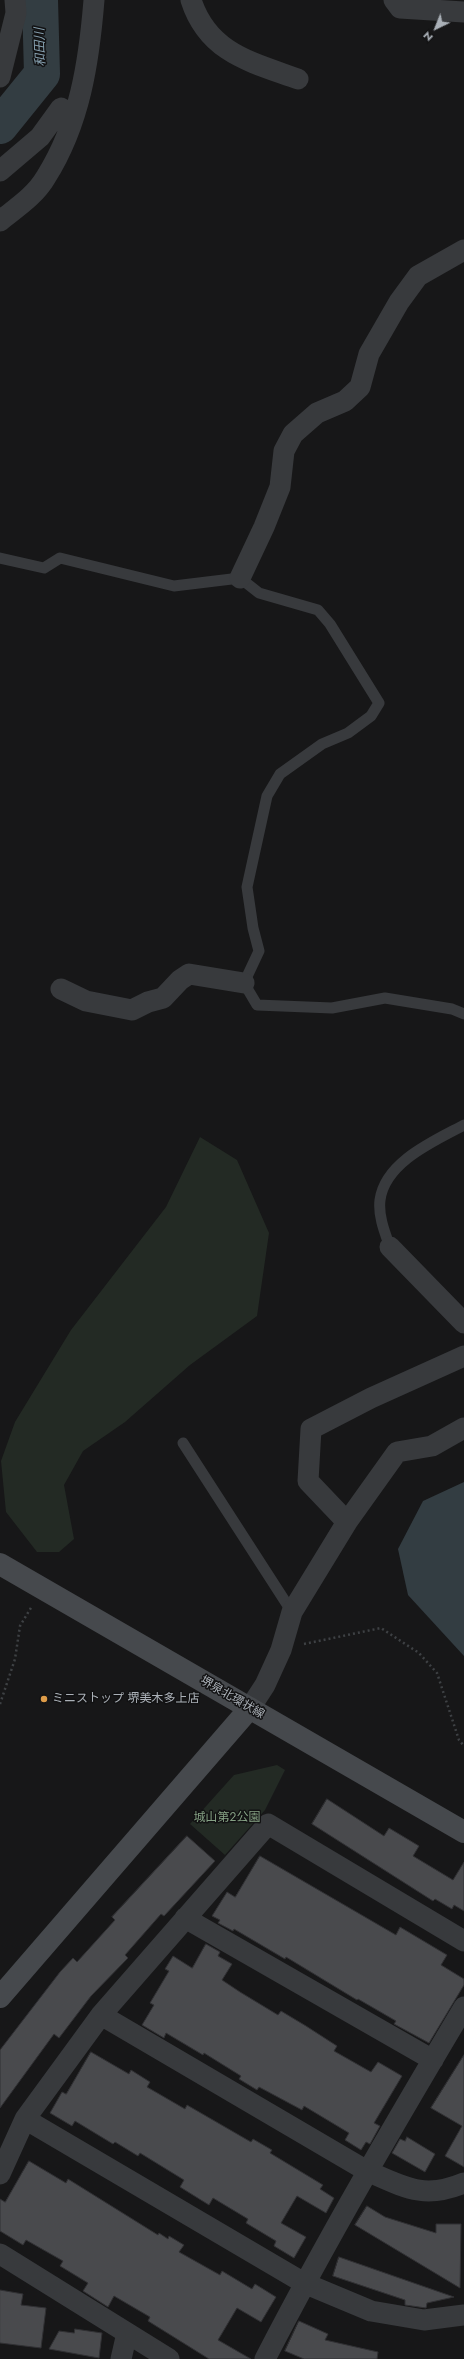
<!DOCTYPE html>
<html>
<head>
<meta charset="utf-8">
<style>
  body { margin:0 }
  #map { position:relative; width:464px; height:2359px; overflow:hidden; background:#171718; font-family:Jost,sans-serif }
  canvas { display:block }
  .north { position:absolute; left:416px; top:8px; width:40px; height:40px; -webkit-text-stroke:3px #121213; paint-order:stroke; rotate:223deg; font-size:11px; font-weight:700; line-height:16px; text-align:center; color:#aab0b7 }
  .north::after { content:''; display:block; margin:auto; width:14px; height:18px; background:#aab0b7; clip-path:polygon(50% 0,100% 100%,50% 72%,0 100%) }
</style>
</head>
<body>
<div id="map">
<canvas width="464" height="2359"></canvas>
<div class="north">N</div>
</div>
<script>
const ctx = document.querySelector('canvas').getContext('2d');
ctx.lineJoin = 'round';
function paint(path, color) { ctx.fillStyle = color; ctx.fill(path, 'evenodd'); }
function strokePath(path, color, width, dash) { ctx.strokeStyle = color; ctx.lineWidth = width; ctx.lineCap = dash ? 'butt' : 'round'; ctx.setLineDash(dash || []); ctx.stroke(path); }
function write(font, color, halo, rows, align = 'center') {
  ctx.font = font + ' Jost,"Noto Sans JP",sans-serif'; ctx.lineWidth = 3; ctx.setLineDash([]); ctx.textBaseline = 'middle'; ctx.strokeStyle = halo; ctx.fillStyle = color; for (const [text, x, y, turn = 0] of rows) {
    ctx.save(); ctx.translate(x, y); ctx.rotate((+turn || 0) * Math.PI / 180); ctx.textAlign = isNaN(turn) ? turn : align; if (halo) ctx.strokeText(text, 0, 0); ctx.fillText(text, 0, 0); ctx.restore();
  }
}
const green = new Path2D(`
  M 200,1137 L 237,1160 L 269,1233 L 257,1316 L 190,1365 L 125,1422 L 83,1451 L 64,1485 L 74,1539 L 59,1552 L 37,1552 L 6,1512 L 1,1461 L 15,1422 L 71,1330 L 166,1207 Z
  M 277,1765 L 285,1770 L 265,1810 L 225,1855 L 190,1824 L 234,1775 Z`);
const water = new Path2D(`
  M 464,1482 L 464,1656 L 408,1595 L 398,1549 L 423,1501 Z`);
const river = new Path2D(`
  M 0,126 L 42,74 L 40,0`);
const building = new Path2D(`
  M 327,1799 L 384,1836 L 389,1828 L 419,1846 L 413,1856 L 453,1880 L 464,1862 L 464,1911 L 454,1905 L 452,1909 L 435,1899 L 433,1901 L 312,1824 Z
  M 187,1836 L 215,1861 L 164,1916 L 161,1914 L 125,1955 L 128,1958 L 91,1996 L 59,2038 L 54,2034 L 0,2108 L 0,2050 L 60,1972 L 73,1958 L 77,1962 L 115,1920 L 112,1917 Z
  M 260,1856 L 396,1935 L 400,1927 L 447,1955 L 441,1965 L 464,1979 L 464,1985 L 429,2043 L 394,2024 L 396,2021 L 358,1999 L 357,2000 L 286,1957 L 285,1959 L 234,1929 L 233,1931 L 218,1923 L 220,1920 L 212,1916 L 227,1892 L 235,1897 Z
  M 206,1944 L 220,1952 L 218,1956 L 232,1964 L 222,1980 L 240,1992 L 278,2015 L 281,2011 L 306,2026 L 337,2046 L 334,2051 L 371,2072 L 378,2062 L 402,2076 L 374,2123 L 380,2126 L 370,2144 L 366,2142 L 361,2150 L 345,2140 L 349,2133 L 304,2106 L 302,2110 L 259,2087 L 257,2090 L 239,2079 L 241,2076 L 204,2053 L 203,2055 L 166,2033 L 164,2038 L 142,2025 L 154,2005 L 150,2003 L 169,1971 L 165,1969 L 173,1956 L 192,1968 Z
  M 91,2052 L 129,2074 L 131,2070 L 150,2082 L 147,2087 L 185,2109 L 187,2105 L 251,2142 L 253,2139 L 272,2150 L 270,2153 L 323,2185 L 320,2189 L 334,2198 L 326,2213 L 297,2196 L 281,2223 L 306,2237 L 294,2258 L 274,2246 L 276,2241 L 246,2223 L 248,2219 L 213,2198 L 209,2205 L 180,2187 L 184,2180 L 140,2153 L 138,2156 L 115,2142 L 113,2144 L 75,2121 L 72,2126 L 50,2113 L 62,2092 L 66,2094 Z
  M 464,2055 L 464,2167 L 445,2156 L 462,2126 L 431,2108 Z
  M 407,2137 L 435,2154 L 425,2172 L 392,2153 L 400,2139 L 405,2141 Z
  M 29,2161 L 66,2183 L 68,2179 L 158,2235 L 159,2233 L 168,2239 L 169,2236 L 184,2245 L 179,2252 L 220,2275 L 222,2271 L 252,2289 L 255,2284 L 276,2297 L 261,2322 L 237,2308 L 218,2340 L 251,2359 L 209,2359 L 148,2321 L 150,2317 L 114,2296 L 108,2307 L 83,2291 L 88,2283 L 60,2266 L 63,2261 L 26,2240 L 23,2245 L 0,2231 L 0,2199 L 5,2202 Z
  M 367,2206 L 385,2217 L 436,2233 L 436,2224 L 461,2224 L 460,2288 L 355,2225 Z
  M 339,2257 L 454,2297 L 427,2303 L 426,2308 L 405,2305 L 405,2300 L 333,2276 Z
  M 0,2290 L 23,2294 L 21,2305 L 46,2308 L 41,2348 L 0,2343 Z
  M 299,2321 L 328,2334 L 325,2340 L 378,2352 L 377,2359 L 304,2359 L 285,2351 Z
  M 75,2329 L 102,2333 L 99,2358 L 49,2349 L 59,2331 L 74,2333 Z`);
const path = new Path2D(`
  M 304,1644 L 381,1628 L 419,1653 L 437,1673 L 459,1740 L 464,1746
  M 0,1704 L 15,1659 L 20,1626 L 32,1606`);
const lane = new Path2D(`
  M 0,558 L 44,568 L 60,558 L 174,586 L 240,578 L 259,593 L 318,610 L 330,624 L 379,703 L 371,716 L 348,733 L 322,744 L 280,774 L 267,796 L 247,887 L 253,928 L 259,951 L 244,983 L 257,1005 L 332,1008 L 385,998 L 452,1009 L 464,1014
  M 390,1247 C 385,1233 378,1216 380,1200 C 385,1162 434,1141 464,1125
  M 183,1443 L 292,1612`);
const street = new Path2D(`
  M 191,0 C 208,53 251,62 298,79
  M 394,0 L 400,8 L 464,12
  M 0,77 L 16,13 L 15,0
  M 0,171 L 40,137 L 61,108
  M 0,221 C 16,208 35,196 46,177 C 80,123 89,62 94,0
  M 240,578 L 264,527 L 280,487 L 284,451 L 293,434 L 317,413 L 345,401 L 360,387 L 369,354 L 399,302 L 418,276 L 464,250
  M 61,989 L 86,1001 L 132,1010 L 148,1002 L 163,998 L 180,980 L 189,974 L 244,983
  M 390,1247 L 464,1323
  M 347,1522 L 308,1481 L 311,1429 L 371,1398 L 464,1356
  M 250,1708 L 265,1685 L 281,1650 L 292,1612 L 347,1522 L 397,1452 L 432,1446 L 464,1428
  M 185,1918 L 433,2060
  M 101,2015 L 367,2171 C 404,2187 424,2200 464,2183
  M 25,2119 L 304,2283 L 371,2311 L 424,2320 L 464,2315
  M 0,2174 L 25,2119 L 101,2015 L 268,1824 L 464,1941
  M 0,2254 L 169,2359
  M 121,2359 L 127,2333
  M 265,2359 C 327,2239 395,2123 464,2007`);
const secondary = new Path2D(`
  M 0,1564 L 464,1832
  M 0,1997 L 250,1708`);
const markers = [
  [44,1699,4,"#de9c49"]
];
const streetNames = [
  ["堺泉北環状線",232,1698,30]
];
const poiNames = [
  ["ミニストップ 堺美木多上店",52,1699]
];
const parkNames = [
  ["城山第2公園",227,1818]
];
const waterNames = [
  ["和田川",41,47,-92]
];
paint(green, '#232a24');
paint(water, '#333d42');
strokePath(river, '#333d42', 36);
paint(building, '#494a4d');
strokePath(building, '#313134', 1);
strokePath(path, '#3e4144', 2.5, [2, 3]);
strokePath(lane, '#383a3d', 11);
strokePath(street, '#383a3d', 21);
strokePath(secondary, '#46494d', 22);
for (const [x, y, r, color] of markers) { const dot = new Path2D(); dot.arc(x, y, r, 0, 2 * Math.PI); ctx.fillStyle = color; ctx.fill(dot); strokePath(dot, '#121213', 1.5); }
write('12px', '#aab0b7', '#121213', streetNames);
write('12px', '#aab0b7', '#121213', poiNames, 'left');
write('12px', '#85a084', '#121213', parkNames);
write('italic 13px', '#859fae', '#121213', waterNames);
</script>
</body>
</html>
